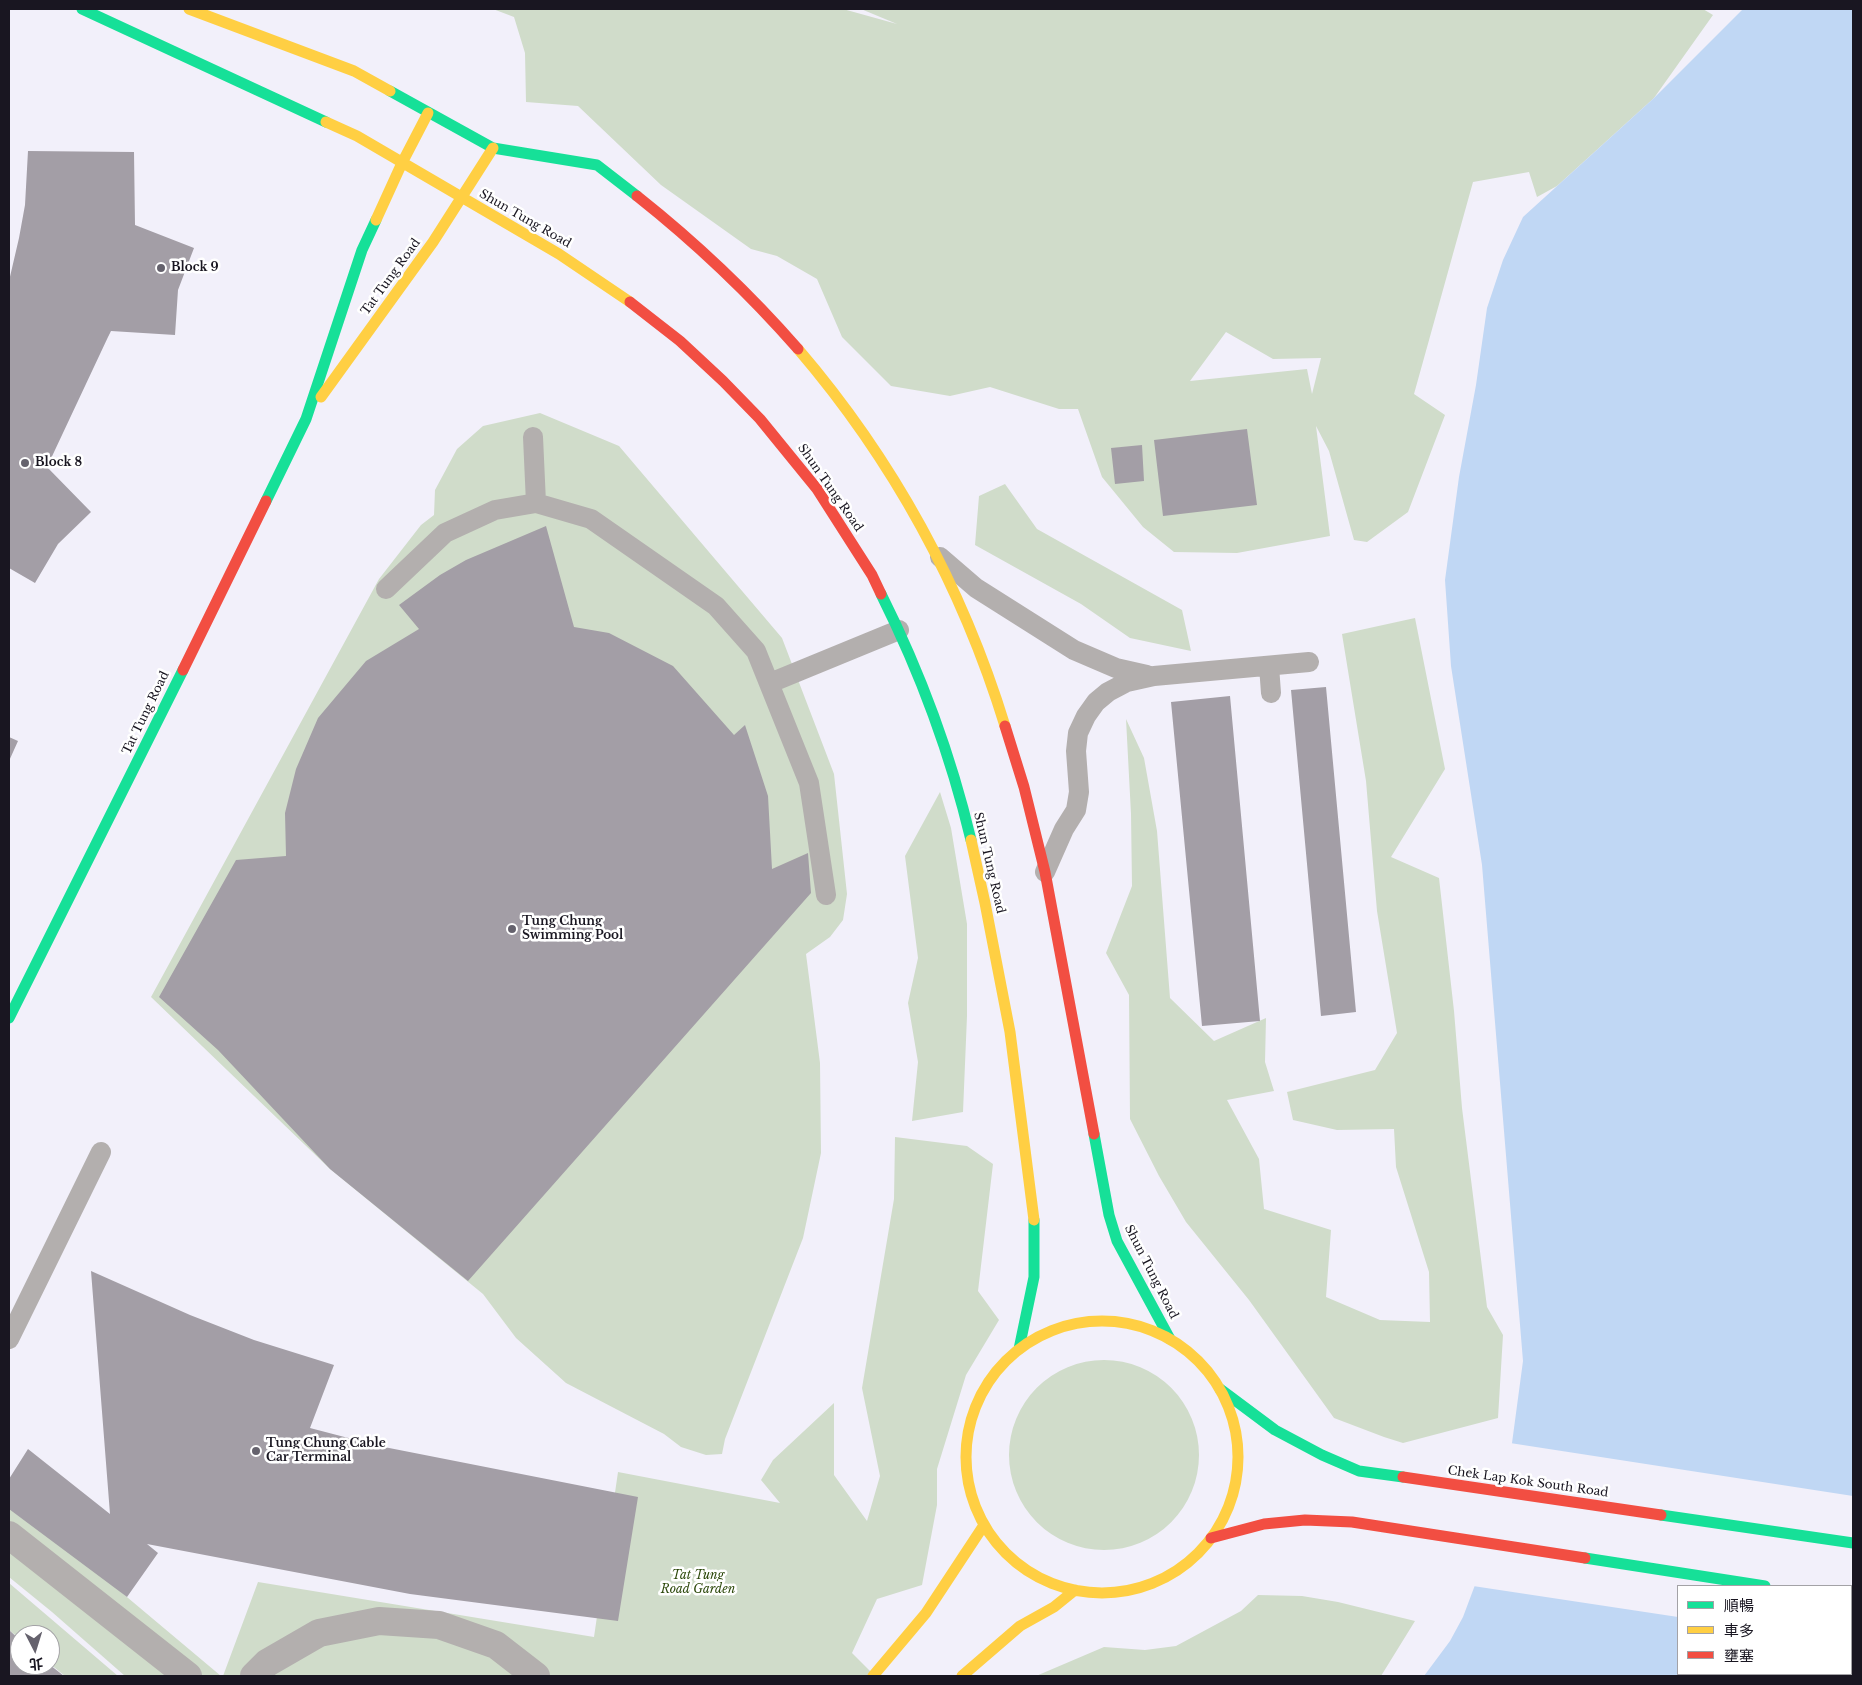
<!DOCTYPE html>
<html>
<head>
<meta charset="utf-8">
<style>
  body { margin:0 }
  #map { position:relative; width:1862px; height:1685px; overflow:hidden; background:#f2f0fa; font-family:"Libre Baskerville","Noto Sans TC",serif }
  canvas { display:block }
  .frame { position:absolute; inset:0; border:10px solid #191621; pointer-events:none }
  .legend { position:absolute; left:1677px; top:1585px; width:175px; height:90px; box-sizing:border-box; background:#fff; border:1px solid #a3a2a6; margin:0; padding:6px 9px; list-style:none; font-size:15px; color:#191621 }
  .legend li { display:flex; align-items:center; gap:10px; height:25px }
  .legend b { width:25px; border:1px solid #a3a2a6 }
  .north { position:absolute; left:10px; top:1625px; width:50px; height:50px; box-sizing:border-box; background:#fff; border:1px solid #a3a2a6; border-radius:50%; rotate:175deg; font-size:14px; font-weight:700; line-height:20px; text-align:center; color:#191621 }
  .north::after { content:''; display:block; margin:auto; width:18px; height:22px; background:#65626d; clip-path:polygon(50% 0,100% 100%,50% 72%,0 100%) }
</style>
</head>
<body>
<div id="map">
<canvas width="1862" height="1685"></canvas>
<div class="frame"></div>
<ul class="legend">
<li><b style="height:6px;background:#16e098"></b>順暢</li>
<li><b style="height:6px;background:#ffcf43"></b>車多</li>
<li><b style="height:6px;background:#f24e42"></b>壅塞</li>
</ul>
<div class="north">北</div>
</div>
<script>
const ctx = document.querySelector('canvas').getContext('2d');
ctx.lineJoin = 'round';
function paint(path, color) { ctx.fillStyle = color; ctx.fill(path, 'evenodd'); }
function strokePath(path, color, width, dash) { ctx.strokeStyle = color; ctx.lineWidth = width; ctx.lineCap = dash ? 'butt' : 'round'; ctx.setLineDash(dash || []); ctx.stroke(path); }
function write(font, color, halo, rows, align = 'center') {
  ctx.font = font + ' "Libre Baskerville",serif'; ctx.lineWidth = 5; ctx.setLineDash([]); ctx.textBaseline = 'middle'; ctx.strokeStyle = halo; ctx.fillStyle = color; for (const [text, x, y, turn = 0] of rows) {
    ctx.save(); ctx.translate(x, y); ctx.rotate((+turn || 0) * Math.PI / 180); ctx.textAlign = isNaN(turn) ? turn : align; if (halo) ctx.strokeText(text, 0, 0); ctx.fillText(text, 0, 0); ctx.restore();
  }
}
const green = new Path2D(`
  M 493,9 L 843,9 L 897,24 L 861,9 L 1703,9 L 1713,15 L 1654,98 L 1557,186 L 1537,197 L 1529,172 L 1473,182 L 1414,394 L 1445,415 L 1408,512 L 1367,542 L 1354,540 L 1329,451 L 1316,426 L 1330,536 L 1237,553 L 1174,552 L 1143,527 L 1102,477 L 1078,409 L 1059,409 L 990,387 L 950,396 L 891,386 L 842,337 L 817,279 L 777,256 L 751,249 L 661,185 L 578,106 L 526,102 L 525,53 L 514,17 ZM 1226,332 L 1273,359 L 1321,358 L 1312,394 L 1307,369 L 1190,381 Z
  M 540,413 L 619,446 L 782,638 L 834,774 L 847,894 L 843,920 L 830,937 L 806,954 L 820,1063 L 821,1153 L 803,1238 L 725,1439 L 722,1454 L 706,1455 L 681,1447 L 664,1434 L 566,1383 L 516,1338 L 483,1294 L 330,1169 L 151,997 L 379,579 L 421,525 L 434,515 L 435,490 L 457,449 L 483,426 Z
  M 1005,484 L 1037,529 L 1182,610 L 1191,651 L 1130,638 L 1081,604 L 975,545 L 979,496 Z
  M 1415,618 L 1445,769 L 1391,857 L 1439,878 L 1454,1011 L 1462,1108 L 1487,1307 L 1503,1335 L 1498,1418 L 1403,1443 L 1384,1437 L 1334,1418 L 1249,1300 L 1186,1222 L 1159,1176 L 1130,1119 L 1129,995 L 1106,953 L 1132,886 L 1131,814 L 1126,719 L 1144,758 L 1157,831 L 1170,998 L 1214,1041 L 1266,1018 L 1265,1062 L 1274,1091 L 1227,1100 L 1259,1159 L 1264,1209 L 1331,1230 L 1326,1297 L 1380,1320 L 1430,1322 L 1429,1272 L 1396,1167 L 1394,1129 L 1337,1130 L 1293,1120 L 1287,1092 L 1375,1070 L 1397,1033 L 1377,911 L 1366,781 L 1342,634 Z
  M 940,792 L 951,828 L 967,924 L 967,1016 L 963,1112 L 912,1121 L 918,1062 L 908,1003 L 918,958 L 905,856 Z
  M 895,1137 L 967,1146 L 993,1164 L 978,1291 L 999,1320 L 966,1375 L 937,1469 L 937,1505 L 922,1585 L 877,1599 L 852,1653 L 875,1676 L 223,1676 L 258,1582 L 594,1637 L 618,1472 L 780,1503 L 761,1480 L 773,1460 L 834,1403 L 834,1475 L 867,1521 L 880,1476 L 862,1388 L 894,1199 Z
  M1009 1455a95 95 0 1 1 190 0a95 95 0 1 1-190 0Z
  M 9,1498 L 221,1676 L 125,1676 L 52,1612 L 9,1577 Z
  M 9,1583 L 118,1676 L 65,1676 L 50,1664 L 50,1635 L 20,1635 L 20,1639 L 9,1630 Z
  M 1258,1595 L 1302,1596 L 1338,1602 L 1415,1621 L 1381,1676 L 1036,1676 L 1104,1647 L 1145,1650 L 1176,1646 L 1241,1611 Z`);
const water = new Path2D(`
  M 1743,9 L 1853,9 L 1853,1676 L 1424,1676 L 1450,1641 L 1463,1617 L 1475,1585 L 1512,1443 L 1523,1361 L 1482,865 L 1451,666 L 1445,580 L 1459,477 L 1476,385 L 1487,308 L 1503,260 L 1523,217 L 1654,98 ZM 1678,1586 L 1851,1586 L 1851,1674 L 1678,1674 Z`);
const pier = new Path2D(`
  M 1510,1443 L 1853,1496 L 1853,1644 L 1851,1644 L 1851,1586 L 1678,1586 L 1678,1617 L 1473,1586 Z`);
const building = new Path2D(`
  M 28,151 L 134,152 L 135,225 L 194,248 L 178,290 L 175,335 L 111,331 L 108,337 L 47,467 L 91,512 L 58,544 L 35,583 L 9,568 L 9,281 L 19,238 L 25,205 Z
  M 1247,429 L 1257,505 L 1163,516 L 1154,440 Z
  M 1142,445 L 1144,481 L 1115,484 L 1111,448 Z
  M 546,526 L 574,627 L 609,633 L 673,666 L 734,735 L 745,725 L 768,796 L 772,869 L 808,853 L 811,893 L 468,1281 L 330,1169 L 218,1050 L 159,997 L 236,860 L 286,856 L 285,813 L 296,769 L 318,718 L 366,661 L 419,629 L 399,605 L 440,575 L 466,560 Z
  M 1326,687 L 1356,1012 L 1321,1016 L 1291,690 Z
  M 1230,696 L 1260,1021 L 1202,1026 L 1171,702 Z
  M 9,737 L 18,741 L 9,761 Z
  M 91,1271 L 190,1315 L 254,1340 L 334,1365 L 310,1428 L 379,1446 L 638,1497 L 618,1621 L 410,1594 L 147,1544 L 158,1553 L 127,1597 L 9,1509 L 9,1479 L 28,1449 L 110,1514 Z
  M 9,1630 L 20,1640 L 20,1665 L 50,1665 L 64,1676 L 9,1676 Z`);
const lane = new Path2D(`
  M 533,437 L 536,503
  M 940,557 L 976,588 L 1074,650 L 1116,668 L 1147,675
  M 386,589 L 445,533 L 495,510 L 536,503 L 591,519 L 716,606 L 756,651 L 809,783 L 826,895
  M 1269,666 L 1271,693
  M 770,683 L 899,630
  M 1045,872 L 1064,829 L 1076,810 L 1079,792 L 1076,751 L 1078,733 L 1086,716 L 1096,702 L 1108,692 L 1127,682 L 1154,676 L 1309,662
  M 9,1339 L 101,1152`);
const street = new Path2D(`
  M 9,1535 L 188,1676
  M 254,1676 L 267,1663 L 319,1633 L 379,1621 L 439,1625 L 496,1645 L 536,1676`);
const fast = new Path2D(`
  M 82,9 L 326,122
  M 390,91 L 493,148 L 597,165 L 637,196
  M 266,501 L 306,419 L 362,250 L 376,220
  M 881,594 C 920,672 951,756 971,840
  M 9,1018 L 183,670
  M 1094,1134 L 1109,1215 L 1117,1241 L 1170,1339
  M 1019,1349 L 1034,1277 L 1034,1220
  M 1220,1389 L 1275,1430 L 1322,1455 L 1359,1471 L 1403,1477
  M 1661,1515 L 1853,1543
  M 1585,1558 L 1765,1586`);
const slow = new Path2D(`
  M 189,9 L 354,71 L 390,91
  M 326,122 L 357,136 L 559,254 L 630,302
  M 376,220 L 402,163 L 428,113
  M 798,349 C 893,460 962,586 1005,726
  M 321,397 L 433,242 L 493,148
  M 971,840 L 985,903 L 1010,1032 L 1034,1220
  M966 1457a136 136 0 1 1 272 0a136 136 0 1 1-272 0Z
  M 873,1676 L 926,1613 L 984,1525
  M 962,1676 L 1020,1626 L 1054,1607 L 1075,1590`);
const jam = new Path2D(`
  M 637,196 C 695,242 749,293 798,349
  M 630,302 L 680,341 L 723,381 L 760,419 L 817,489 L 872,575 L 881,594
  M 183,670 L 266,501
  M 1005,726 L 1024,787 L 1045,872 L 1094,1134
  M 1403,1477 L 1661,1515
  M 1211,1538 L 1264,1524 L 1305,1520 L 1352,1522 L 1585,1558
  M 1851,1600 L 1853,1600`);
const markers = [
  [161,268,5,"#65626d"],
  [25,463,5,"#65626d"],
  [512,929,5,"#65626d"],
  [256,1451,5,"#65626d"]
];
const streetNames = [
  ["Shun Tung Road",525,219,30],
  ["Tat Tung Road",391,277,-54],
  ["Shun Tung Road",830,488,55],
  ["Tat Tung Road",146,713,-64],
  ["Shun Tung Road",989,863,77],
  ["Shun Tung Road",1151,1272,63],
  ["Chek Lap Kok South Road",1528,1482,8]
];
const poiNames = [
  ["Block 9",171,268],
  ["Block 8",35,463],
  ["Tung Chung",522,922],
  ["Swimming Pool",522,936],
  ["Tung Chung Cable",266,1444],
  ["Car Terminal",266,1458]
];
const parkNames = [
  ["Tat Tung",698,1576],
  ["Road Garden",698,1590]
];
paint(green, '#d0dcca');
paint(water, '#c0d7f4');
paint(pier, '#f2f0fa');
paint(building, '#a39ea6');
strokePath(lane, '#b3afae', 20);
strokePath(street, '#b3afae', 28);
strokePath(fast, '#16e098', 11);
strokePath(slow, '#ffcf43', 11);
strokePath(jam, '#f24e42', 11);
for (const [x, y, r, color] of markers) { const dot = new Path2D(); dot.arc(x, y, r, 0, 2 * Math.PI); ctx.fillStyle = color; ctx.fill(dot); strokePath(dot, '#fff', 2); }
write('12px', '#191621', '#fff', streetNames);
write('bold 12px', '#191621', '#fff', poiNames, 'left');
write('italic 12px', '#2c480a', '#fff', parkNames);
</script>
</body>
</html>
